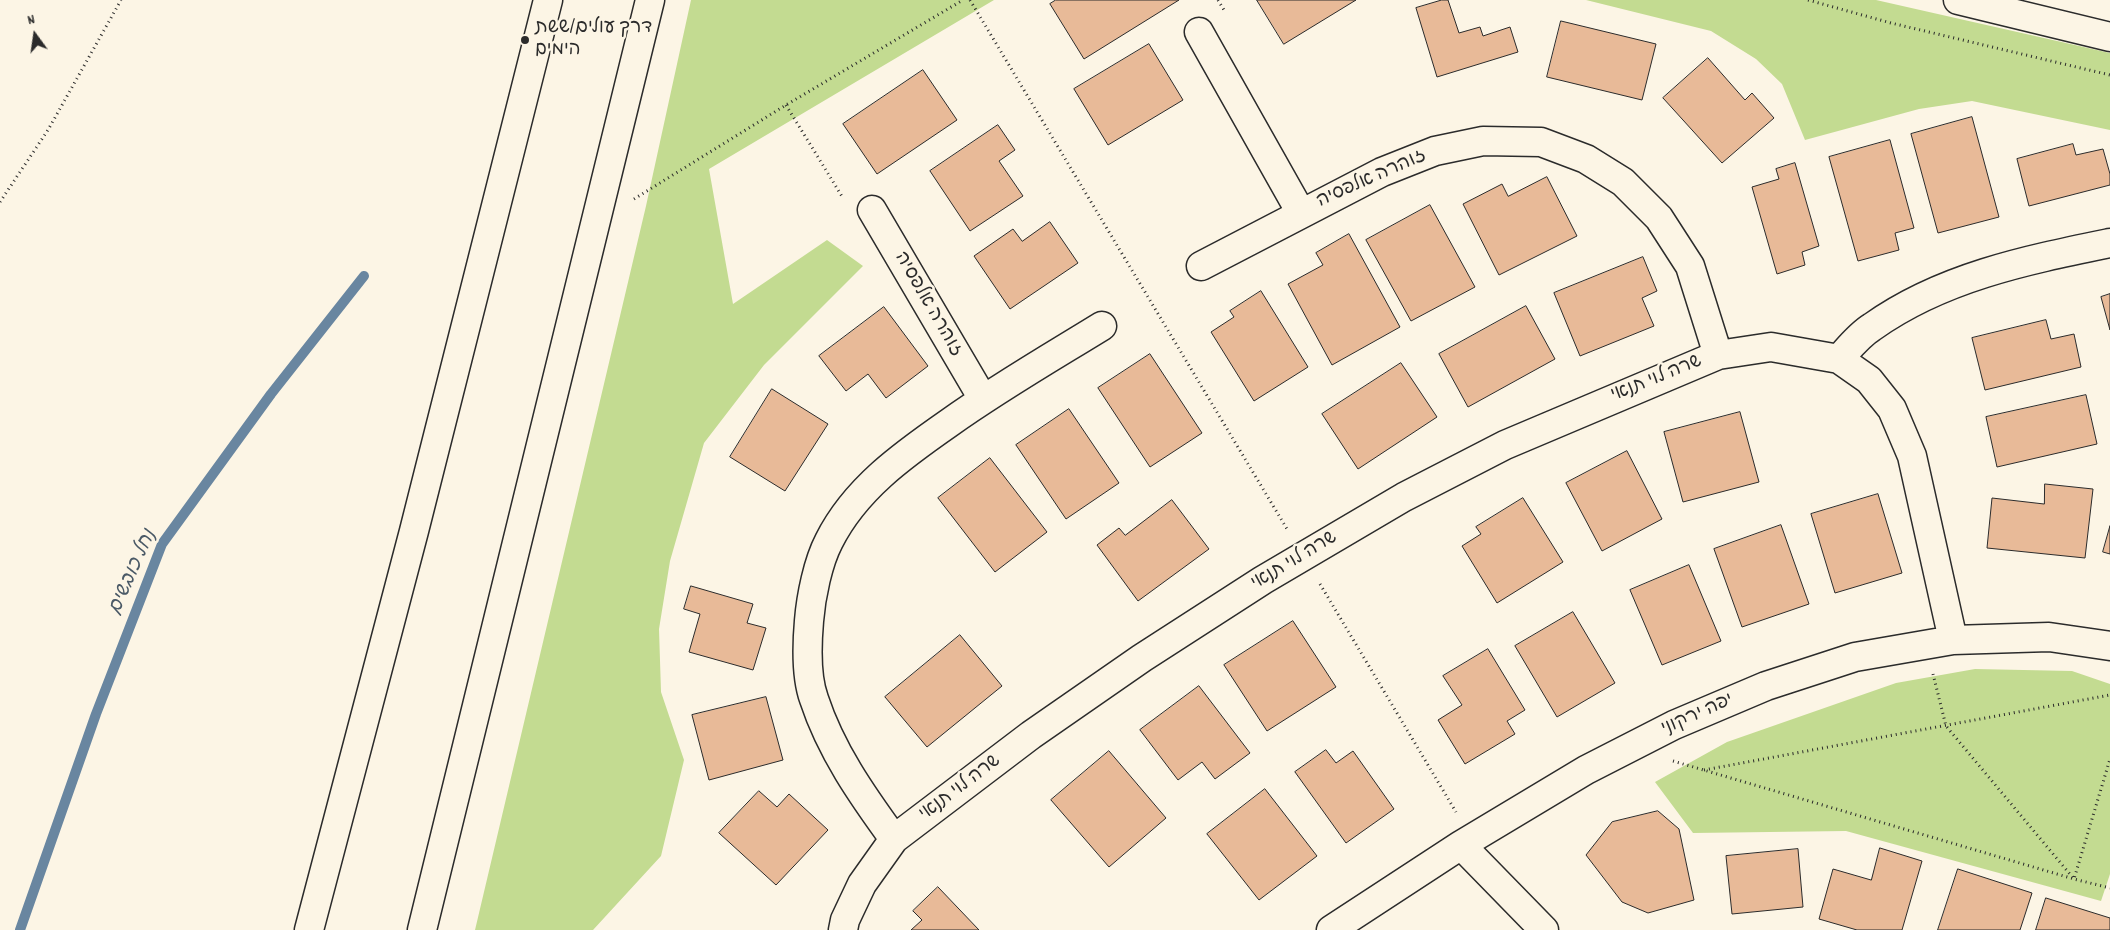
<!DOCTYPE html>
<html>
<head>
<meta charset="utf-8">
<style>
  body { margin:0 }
  #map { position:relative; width:2110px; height:930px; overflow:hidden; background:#fcf5e5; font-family:Dekko,sans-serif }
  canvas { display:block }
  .north { position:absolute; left:10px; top:10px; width:50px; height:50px; -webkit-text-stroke:4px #fcf5e5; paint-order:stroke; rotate:346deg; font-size:14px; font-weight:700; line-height:20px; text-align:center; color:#2b2b2b }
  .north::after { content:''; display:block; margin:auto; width:18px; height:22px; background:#2b2b2b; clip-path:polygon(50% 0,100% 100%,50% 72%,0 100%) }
</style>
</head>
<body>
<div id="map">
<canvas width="2110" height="930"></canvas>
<div class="north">N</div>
</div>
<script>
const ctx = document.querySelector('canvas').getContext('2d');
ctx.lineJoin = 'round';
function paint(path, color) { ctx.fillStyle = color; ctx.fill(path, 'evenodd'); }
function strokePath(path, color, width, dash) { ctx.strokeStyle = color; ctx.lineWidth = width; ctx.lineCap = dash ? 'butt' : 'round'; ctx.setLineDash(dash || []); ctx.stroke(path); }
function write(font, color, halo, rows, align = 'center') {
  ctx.font = font + ' Dekko,"Playpen Sans Hebrew",sans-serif'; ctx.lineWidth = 5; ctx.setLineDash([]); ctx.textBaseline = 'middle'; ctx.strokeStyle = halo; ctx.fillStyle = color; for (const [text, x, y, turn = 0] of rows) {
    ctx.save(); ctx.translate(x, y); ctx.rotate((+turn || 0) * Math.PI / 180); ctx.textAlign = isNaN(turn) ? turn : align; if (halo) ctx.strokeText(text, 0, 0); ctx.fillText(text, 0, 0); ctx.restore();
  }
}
const green = new Path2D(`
  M 691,0 L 994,0 L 709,169 L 733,304 L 827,240 L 863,266 L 764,365 L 704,443 L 670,561 L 659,629 L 661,692 L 684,760 L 661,856 L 593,930 L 475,930 L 646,206 Z
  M 1586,0 L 1876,0 L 2110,53 L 2110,130 L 1972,101 L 1919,109 L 1805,140 L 1782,84 L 1756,59 L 1711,31 Z
  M 1975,669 L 2072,671 L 2110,684 L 2110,874 L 2101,901 L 1846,831 L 1693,833 L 1655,782 L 1727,742 L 1896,683 Z`);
const stream = new Path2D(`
  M 20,930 L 96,714 L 162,544 L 271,394 L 364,276`);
const building = new Path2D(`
  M 1056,0 L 1179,0 L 1084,59 L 1050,4 Z
  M 1257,0 L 1356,0 L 1284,44 Z
  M 1442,0 L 1448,0 L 1459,33 L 1480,27 L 1483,36 L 1510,27 L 1518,52 L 1437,77 L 1416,8 Z
  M 1561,21 L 1656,44 L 1642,100 L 1547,77 Z
  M 1149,44 L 1183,100 L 1108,145 L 1074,89 Z
  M 1708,58 L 1745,100 L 1752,93 L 1774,118 L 1722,163 L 1663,98 Z
  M 923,70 L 957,120 L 877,174 L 843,124 Z
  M 1972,117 L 1999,217 L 1938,233 L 1911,134 Z
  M 998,125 L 1015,150 L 999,161 L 1023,196 L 970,231 L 930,171 Z
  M 1890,140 L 1914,228 L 1895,233 L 1899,250 L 1858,261 L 1829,157 Z
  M 2073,144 L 2076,155 L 2103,149 L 2110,174 L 2110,185 L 2029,206 L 2017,159 Z
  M 1795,163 L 1819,246 L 1802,252 L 1805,265 L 1777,274 L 1752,187 L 1779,179 L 1776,169 Z
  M 1547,177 L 1577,236 L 1499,275 L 1463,204 L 1502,184 L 1508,196 Z
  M 1430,205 L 1475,287 L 1411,321 L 1366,240 Z
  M 1050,222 L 1078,263 L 1010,309 L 974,256 L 1013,229 L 1022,241 Z
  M 1349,234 L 1400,327 L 1332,365 L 1288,284 L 1323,265 L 1316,253 Z
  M 1643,257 L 1657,291 L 1642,298 L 1654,326 L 1580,356 L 1554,293 Z
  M 1261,291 L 1308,367 L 1254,401 L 1211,332 L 1234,317 L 1230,311 Z
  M 2110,294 L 2110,330 L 2101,297 Z
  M 1526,306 L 1555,359 L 1468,407 L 1439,354 Z
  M 884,307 L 928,366 L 886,398 L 868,374 L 846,391 L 819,356 Z
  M 2046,320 L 2051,339 L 2074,334 L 2081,367 L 1985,390 L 1972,338 Z
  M 1150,354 L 1202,433 L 1150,467 L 1098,388 Z
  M 1401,363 L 1437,417 L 1358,469 L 1322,414 Z
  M 772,389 L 828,424 L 785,491 L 730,457 Z
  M 2086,395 L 2097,444 L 1997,467 L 1986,417 Z
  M 1069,409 L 1119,483 L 1066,519 L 1016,445 Z
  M 1740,412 L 1759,482 L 1683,502 L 1664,432 Z
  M 1627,451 L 1662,519 L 1602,551 L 1566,483 Z
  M 990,458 L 1047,532 L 995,572 L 938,498 Z
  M 2045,484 L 2093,489 L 2085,558 L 1987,548 L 1992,498 L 2044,504 Z
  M 1878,494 L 1902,573 L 1835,593 L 1811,514 Z
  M 1523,498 L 1563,562 L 1497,603 L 1462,546 L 1481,534 L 1476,527 Z
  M 1172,500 L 1209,549 L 1138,601 L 1097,545 L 1119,528 L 1125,535 Z
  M 1781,525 L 1809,604 L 1742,627 L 1714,549 Z
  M 2110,526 L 2110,554 L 2103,552 Z
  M 1689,565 L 1721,641 L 1662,665 L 1630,590 Z
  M 691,586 L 753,604 L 747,623 L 766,628 L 753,670 L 689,652 L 700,614 L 684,609 Z
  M 1573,612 L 1615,683 L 1557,717 L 1515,646 Z
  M 1293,621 L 1336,687 L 1267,731 L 1224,665 Z
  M 960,635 L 1002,686 L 927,747 L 885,697 Z
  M 1488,649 L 1525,710 L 1507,721 L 1515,734 L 1465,764 L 1438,720 L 1462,705 L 1443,676 Z
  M 1199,686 L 1250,753 L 1215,779 L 1202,762 L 1178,780 L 1140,730 Z
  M 766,697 L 783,760 L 709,780 L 692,715 Z
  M 1326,750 L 1336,763 L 1353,751 L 1394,809 L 1346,843 L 1295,772 Z
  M 1109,751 L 1166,818 L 1109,867 L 1051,800 Z
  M 1265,789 L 1317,856 L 1259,900 L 1207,834 Z
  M 759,791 L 777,807 L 789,794 L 828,830 L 776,885 L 719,833 Z
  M 1658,811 L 1679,829 L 1694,900 L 1648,913 L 1622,902 L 1586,855 L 1612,822 Z
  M 1880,848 L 1922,861 L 1902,930 L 1857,930 L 1819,919 L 1833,869 L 1871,880 Z
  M 1798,849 L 1803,907 L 1732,914 L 1726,856 Z
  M 1958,869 L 2032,893 L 2020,930 L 1938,930 Z
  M 938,887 L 979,930 L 911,930 L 922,920 L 913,911 Z
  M 2046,898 L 2110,918 L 2110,930 L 2036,930 Z`);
const path = new Path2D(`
  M 970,0 L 1287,529
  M 1218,0 L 1224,10
  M 1808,0 L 1891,23 L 2110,75
  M 786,105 L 843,198
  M 634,199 L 786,105 L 963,0
  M 0,202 L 48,130 L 121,0
  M 1320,584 L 1456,812
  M 1933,674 L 1946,726 L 2074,879 L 2110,888
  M 1673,761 L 2074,879 L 2110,759
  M 1704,770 L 2110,695`);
const minor = new Path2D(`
  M 1199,32 L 1301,213
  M 872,210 L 983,399
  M 1201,266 L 1382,172 L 1435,151 L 1483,141 L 1541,142 L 1586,159 L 1623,182 L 1659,218 L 1690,266 L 1718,355
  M 1839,359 C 1849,348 1859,335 1872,327 C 1942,277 2027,260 2110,243
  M 894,839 C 862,795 831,751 814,699 C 806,677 807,644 809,621 C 811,596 818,562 829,541 C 855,489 903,455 949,423 C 998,388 1050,358 1102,326
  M 1461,845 L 1544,930
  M 309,930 L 414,531 L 548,0
  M 422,930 L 650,0
  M 843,930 L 845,920 L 862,884 L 894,839 L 1031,735 L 1142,658 L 1263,580 L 1404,497 L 1505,445 L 1718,355 L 1771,347 L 1839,359 L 1869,380 L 1892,409 L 1912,456 L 1953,640
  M 1331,930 L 1461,845 L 1586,770 L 1674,725 L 1766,686 L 1855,657 L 1953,640 L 2049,637 L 2110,646`);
const major = new Path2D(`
  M 1958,0 L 2110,37`);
const markers = [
  [525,40,5,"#2b2b2b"]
];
const poiNames = [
  ["דרך עולים/ששת",535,29],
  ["הימים",535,51]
];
const streetNames = [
  ["זוהרה אלפסיה",1372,180,-24],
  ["זוהרה אלפסיה",927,305,60],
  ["שרה לוי תנאי",1657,380,-22],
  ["שרה לוי תנאי",1295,562,-31],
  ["יפה ירקוני",1698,716,-24],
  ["שרה לוי תנאי",961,789,-37]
];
const waterNames = [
  ["נחל כובשים",134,573,-66]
];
paint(green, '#c3db91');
strokePath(stream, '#6986a0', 10);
paint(building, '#e8ba98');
strokePath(building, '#2b2b2b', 1);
strokePath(minor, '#2b2b2b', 31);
strokePath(major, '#2b2b2b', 31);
strokePath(path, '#2b2b2b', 3, [1, 4]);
strokePath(minor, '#fcf5e5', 28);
strokePath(major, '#fcf5e5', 28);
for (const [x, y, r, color] of markers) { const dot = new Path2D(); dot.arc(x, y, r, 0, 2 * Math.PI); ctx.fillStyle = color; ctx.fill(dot); strokePath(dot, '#fcf5e5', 2); }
write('19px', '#2b2b2b', '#fcf5e5', poiNames, 'left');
write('19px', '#2b2b2b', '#fcf5e5', streetNames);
write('italic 20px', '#4a5966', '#fcf5e5', waterNames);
</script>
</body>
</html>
